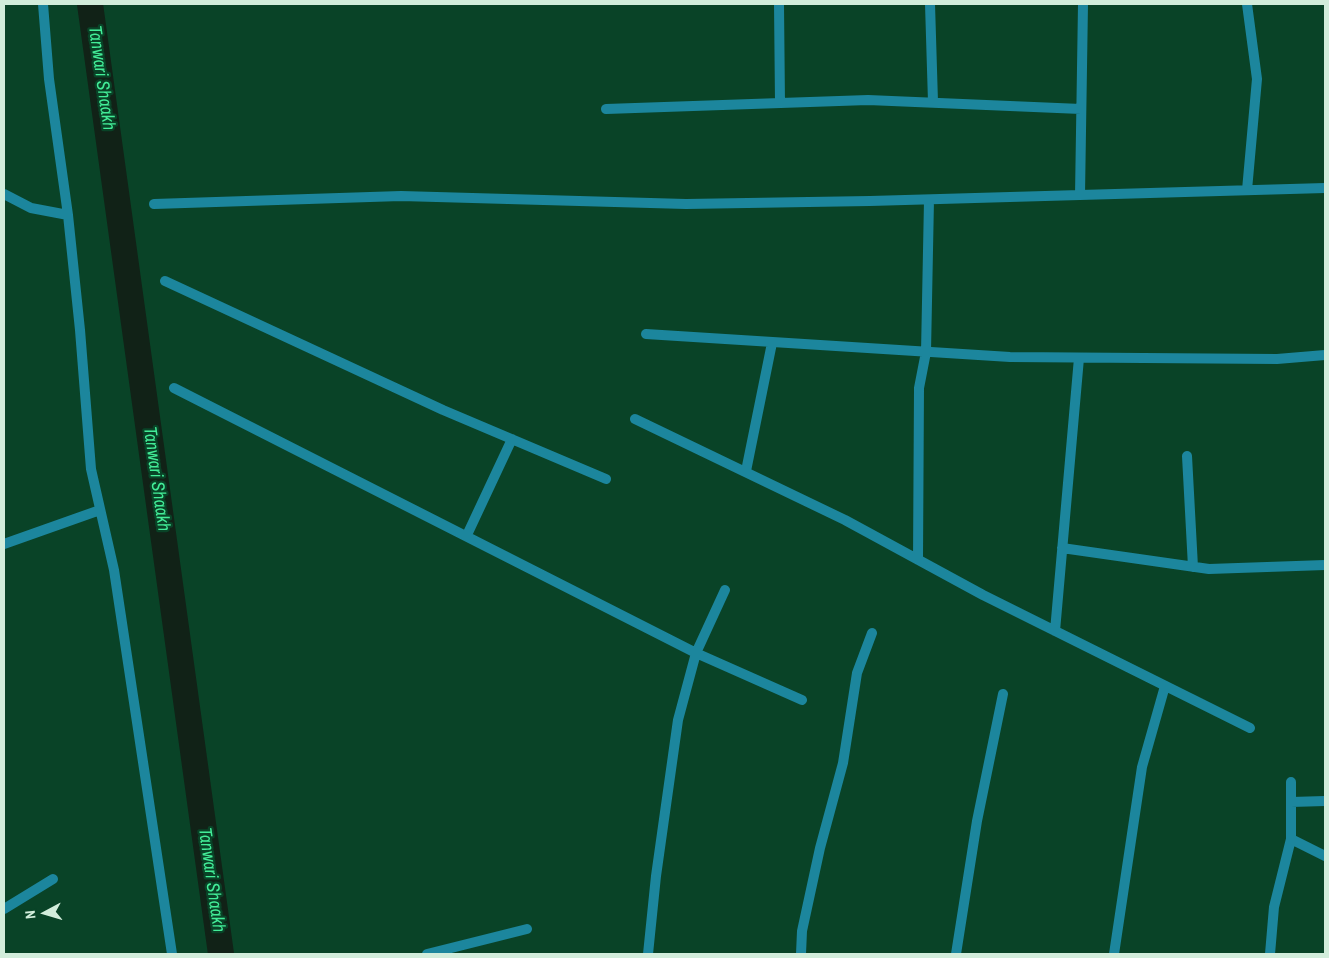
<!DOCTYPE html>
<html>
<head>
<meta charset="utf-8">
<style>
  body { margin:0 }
  #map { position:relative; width:1329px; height:958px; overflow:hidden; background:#094327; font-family:"Archivo Narrow",sans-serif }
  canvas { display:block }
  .frame { position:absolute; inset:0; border:5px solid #d2eddb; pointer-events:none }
  .north { position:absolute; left:20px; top:888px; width:50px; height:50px; -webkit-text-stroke:4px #094327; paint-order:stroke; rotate:264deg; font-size:14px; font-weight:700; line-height:20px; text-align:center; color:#d2eddb }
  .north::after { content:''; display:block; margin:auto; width:18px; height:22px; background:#d2eddb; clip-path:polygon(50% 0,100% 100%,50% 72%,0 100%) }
</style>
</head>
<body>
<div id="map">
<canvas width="1329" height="958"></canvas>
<div class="frame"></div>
<div class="north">N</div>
</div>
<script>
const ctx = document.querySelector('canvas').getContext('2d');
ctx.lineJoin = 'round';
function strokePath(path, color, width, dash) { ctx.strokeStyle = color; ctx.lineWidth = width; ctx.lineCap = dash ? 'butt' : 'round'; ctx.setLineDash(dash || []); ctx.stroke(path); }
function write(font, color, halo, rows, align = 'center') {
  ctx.font = font + ' "Archivo Narrow",sans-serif'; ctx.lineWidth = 4.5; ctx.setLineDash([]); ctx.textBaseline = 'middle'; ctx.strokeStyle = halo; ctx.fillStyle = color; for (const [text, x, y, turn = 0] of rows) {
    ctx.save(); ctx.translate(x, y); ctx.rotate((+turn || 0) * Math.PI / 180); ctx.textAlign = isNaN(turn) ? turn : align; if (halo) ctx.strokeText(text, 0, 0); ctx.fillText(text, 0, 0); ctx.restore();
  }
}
const canal = new Path2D(`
  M 90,4 L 221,954`);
const minor = new Path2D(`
  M 43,4 L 49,79 L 68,215 L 80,330 L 91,469 L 114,570 L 172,954
  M 779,4 L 780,103
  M 930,4 L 933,102
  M 606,109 L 868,100 L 1081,109
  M 1247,190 L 1257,79 L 1247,4
  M 4,194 L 31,208 L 68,215
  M 1080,195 L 1083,4
  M 154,204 L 401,196 L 686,204 L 870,201 L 1325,188
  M 165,281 L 443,410 L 606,479
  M 646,334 L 1010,357 L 1277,359 L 1325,355
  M 174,388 L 696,653 L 802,700
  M 635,419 L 845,520 L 983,595 L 1250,728
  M 1187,456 L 1193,567
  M 746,471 L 772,343
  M 467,535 L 512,439
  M 4,544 L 100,510
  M 1062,548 L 1209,569 L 1325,565
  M 918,560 L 919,388 L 926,352 L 929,200
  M 1055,631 L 1079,358
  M 1291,802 L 1325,801
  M 1291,839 L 1325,856
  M 4,909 L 53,879
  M 427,954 L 527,929
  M 648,954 L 656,876 L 678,720 L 696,653 L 725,590
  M 801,954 L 802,931 L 820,848 L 843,763 L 857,673 L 872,633
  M 956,954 L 977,821 L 1003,694
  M 1114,954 L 1142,767 L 1165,686
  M 1270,954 L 1274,907 L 1291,839 L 1291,782`);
const waterNames = [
  ["Tanwari Shaakh",101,78,82],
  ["Tanwari Shaakh",156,479,82],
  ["Tanwari Shaakh",211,880,82]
];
strokePath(canal, '#112217', 26);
strokePath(minor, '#1c869d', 10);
write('italic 18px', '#43ed98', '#094327', waterNames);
</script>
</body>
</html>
